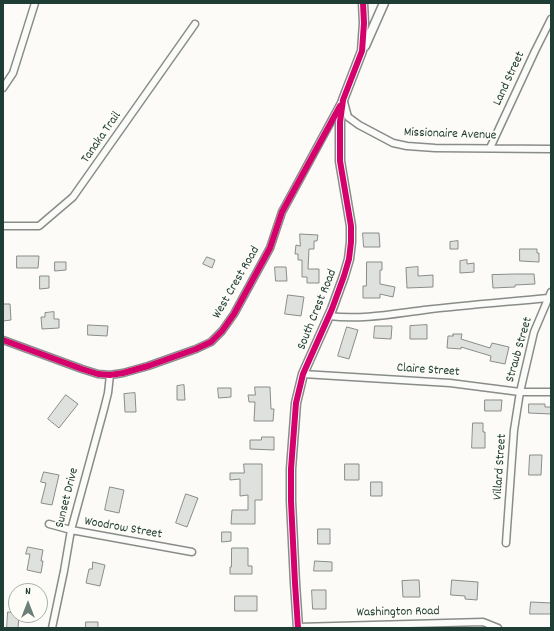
<!DOCTYPE html>
<html>
<head>
<meta charset="utf-8">
<style>
  body { margin:0 }
  #map { position:relative; width:554px; height:631px; overflow:hidden; background:#fcfbf8; font-family:Dekko,sans-serif }
  canvas { display:block }
  .frame { position:absolute; inset:0; border:4px solid #1f3d34; pointer-events:none }
  .north { position:absolute; left:8px; top:583px; width:40px; height:40px; box-sizing:border-box; background:#fdfcf7; border:1px solid #a4b0a9; border-radius:50%; rotate:0deg; font-size:11px; font-weight:700; line-height:16px; text-align:center; color:#1f3d34 }
  .north::after { content:''; display:block; margin:auto; width:14px; height:18px; background:#6c8079; clip-path:polygon(50% 0,100% 100%,50% 72%,0 100%) }
</style>
</head>
<body>
<div id="map">
<canvas width="554" height="631"></canvas>
<div class="frame"></div>
<div class="north">N</div>
</div>
<script>
const ctx = document.querySelector('canvas').getContext('2d');
ctx.lineJoin = 'round';
function paint(path, color) { ctx.fillStyle = color; ctx.fill(path, 'evenodd'); }
function strokePath(path, color, width, dash) { ctx.strokeStyle = color; ctx.lineWidth = width; ctx.lineCap = dash ? 'butt' : 'round'; ctx.setLineDash(dash || []); ctx.stroke(path); }
function write(font, color, halo, rows, align = 'center') {
  ctx.font = font + ' Dekko,sans-serif'; ctx.lineWidth = 3.5; ctx.setLineDash([]); ctx.textBaseline = 'middle'; ctx.strokeStyle = halo; ctx.fillStyle = color; for (const [text, x, y, turn = 0] of rows) {
    ctx.save(); ctx.translate(x, y); ctx.rotate((+turn || 0) * Math.PI / 180); ctx.textAlign = isNaN(turn) ? turn : align; if (halo) ctx.strokeText(text, 0, 0); ctx.fillText(text, 0, 0); ctx.restore();
  }
}
const building = new Path2D(`
  M 363,233 L 379,233 L 380,247 L 364,247 Z
  M 300,234 L 318,235 L 317,241 L 314,241 L 314,249 L 309,249 L 308,269 L 319,269 L 319,283 L 307,283 L 307,277 L 302,277 L 302,260 L 298,260 L 298,254 L 295,254 L 296,245 L 300,246 Z
  M 458,241 L 458,249 L 450,249 L 450,242 Z
  M 520,249 L 537,249 L 537,253 L 539,253 L 539,262 L 520,261 Z
  M 17,256 L 39,256 L 38,268 L 17,268 Z
  M 207,257 L 215,260 L 212,268 L 203,264 Z
  M 467,260 L 467,264 L 474,263 L 474,272 L 460,273 L 460,261 Z
  M 55,262 L 66,262 L 66,270 L 55,271 Z
  M 367,262 L 382,262 L 382,270 L 380,270 L 380,284 L 395,287 L 393,297 L 380,294 L 380,298 L 363,298 L 363,286 L 366,286 Z
  M 275,267 L 286,267 L 287,281 L 276,281 Z
  M 418,267 L 418,276 L 433,275 L 433,287 L 407,288 L 406,268 Z
  M 515,274 L 534,274 L 535,284 L 515,285 L 515,287 L 493,288 L 492,275 Z
  M 40,276 L 49,276 L 49,288 L 40,289 Z
  M 288,295 L 304,297 L 301,316 L 285,314 Z
  M 3,304 L 10,304 L 11,320 L 3,321 Z
  M 54,312 L 54,319 L 59,319 L 59,328 L 42,329 L 41,317 L 45,317 L 45,313 Z
  M 88,325 L 108,326 L 107,336 L 88,335 Z
  M 427,325 L 427,339 L 410,339 L 410,326 Z
  M 375,326 L 392,326 L 391,339 L 374,338 Z
  M 347,327 L 358,330 L 349,359 L 338,356 Z
  M 453,334 L 462,334 L 461,339 L 490,348 L 492,343 L 509,347 L 505,364 L 490,361 L 491,356 L 461,347 L 461,349 L 447,348 L 448,336 L 453,336 Z
  M 184,385 L 185,400 L 177,400 L 177,386 Z
  M 255,387 L 270,387 L 271,409 L 274,409 L 273,421 L 254,421 L 255,402 L 249,402 L 248,395 L 255,395 Z
  M 218,388 L 231,388 L 231,397 L 219,398 Z
  M 135,393 L 136,412 L 125,412 L 124,394 Z
  M 66,395 L 78,404 L 59,428 L 48,419 Z
  M 485,400 L 502,400 L 501,411 L 485,411 Z
  M 529,404 L 545,404 L 545,407 L 551,407 L 551,414 L 529,413 Z
  M 473,423 L 483,423 L 483,432 L 485,432 L 485,448 L 472,448 Z
  M 262,437 L 274,437 L 274,450 L 250,449 L 250,440 L 261,440 Z
  M 530,455 L 542,455 L 541,475 L 529,475 Z
  M 244,464 L 262,464 L 262,500 L 255,500 L 255,524 L 231,524 L 232,510 L 248,510 L 248,495 L 240,496 L 240,479 L 230,480 L 230,473 L 244,473 Z
  M 345,464 L 359,464 L 359,480 L 345,480 Z
  M 44,472 L 59,475 L 52,505 L 41,503 L 46,483 L 41,482 Z
  M 371,482 L 382,482 L 382,496 L 371,496 Z
  M 110,487 L 124,490 L 119,513 L 105,510 Z
  M 186,494 L 198,498 L 187,527 L 176,523 Z
  M 318,529 L 330,529 L 330,544 L 318,544 Z
  M 222,532 L 231,532 L 231,541 L 222,542 Z
  M 28,547 L 43,550 L 41,561 L 43,561 L 41,573 L 27,570 L 30,554 L 26,554 Z
  M 232,548 L 248,548 L 248,566 L 252,566 L 252,574 L 230,574 L 230,567 L 231,567 Z
  M 315,561 L 332,562 L 332,571 L 314,571 Z
  M 93,562 L 105,565 L 100,586 L 86,583 L 89,569 L 92,569 Z
  M 414,580 L 419,580 L 420,597 L 403,597 L 402,581 Z
  M 452,580 L 478,582 L 477,600 L 465,599 L 465,596 L 451,595 Z
  M 312,590 L 326,590 L 326,609 L 313,609 Z
  M 235,596 L 257,596 L 257,611 L 235,611 Z
  M 531,602 L 551,603 L 551,614 L 530,614 Z
  M 8,612 L 16,613 L 16,615 L 19,615 L 18,628 L 7,628 Z
  M 86,622 L 98,622 L 98,628 L 86,628 Z`);
const minor = new Path2D(`
  M 3,88 L 13,73 L 35,3
  M 344,102 L 348,117 L 359,125 L 393,143 L 407,146 L 435,148 L 551,149
  M 490,148 L 535,51 L 551,19
  M 3,226 L 39,226 L 73,197 L 195,24
  M 329,316 C 361,320 392,314 424,310 C 465,305 507,302 548,298
  M 3,340 L 82,369 L 98,374 L 110,375 L 123,373 L 148,366 L 196,349 L 211,342 L 222,331 L 234,314 L 270,248 L 282,212 L 341,103
  M 303,374 L 450,383 L 520,392 L 551,392
  M 49,524 L 71,530 L 192,552
  M 506,543 L 514,430 L 520,392 L 534,332 L 551,292
  M 298,627 L 483,622 L 498,628
  M 52,628 L 64,571 L 71,530 L 104,409 L 108,393 L 110,375`);
const tertiary = new Path2D(`
  M 365,46 L 384,3
  M 298,628 L 295,583 L 291,501 L 291,469 L 296,403 L 303,374 L 332,309 L 344,276 L 349,259 L 351,242 L 351,226 L 340,161 L 340,122 L 343,100 L 362,51 L 364,23 L 363,3`);
const cycleway = new Path2D(`
  M 3,340 L 82,369 L 98,374 L 110,375 L 123,373 L 148,366 L 196,349 L 211,342 L 222,331 L 234,314 L 270,248 L 282,212 L 340,106
  M 298,628 L 295,583 L 291,501 L 291,469 L 296,403 L 303,374 L 332,309 L 344,276 L 349,259 L 351,242 L 351,226 L 340,161 L 340,122 L 343,100 L 362,51 L 364,23 L 363,3`);
const streetNames = [
  ["Land Street",510,79,-65],
  ["Missionaire Avenue",450,135,2],
  ["Tanaka Trail",102,138,-55],
  ["West Crest Road",237,283,-60],
  ["South Crest Road",318,310,-68],
  ["Straub Street",520,350,-74],
  ["Claire Street",428,371,4],
  ["Villard Street",501,467,-86],
  ["Sunset Drive",68,498,-76],
  ["Woodrow Street",123,529,10],
  ["Washington Road",398,613,-1]
];
paint(building, '#dfe1de');
strokePath(building, '#888d8a', 1);
strokePath(minor, '#888d8a', 9);
strokePath(tertiary, '#888d8a', 11);
strokePath(minor, '#fbfbf9', 6);
strokePath(tertiary, '#fbfbf9', 8);
strokePath(cycleway, '#d6006c', 6);
write('13px', '#1f3d34', '#fdfcf7', streetNames);
</script>
</body>
</html>
